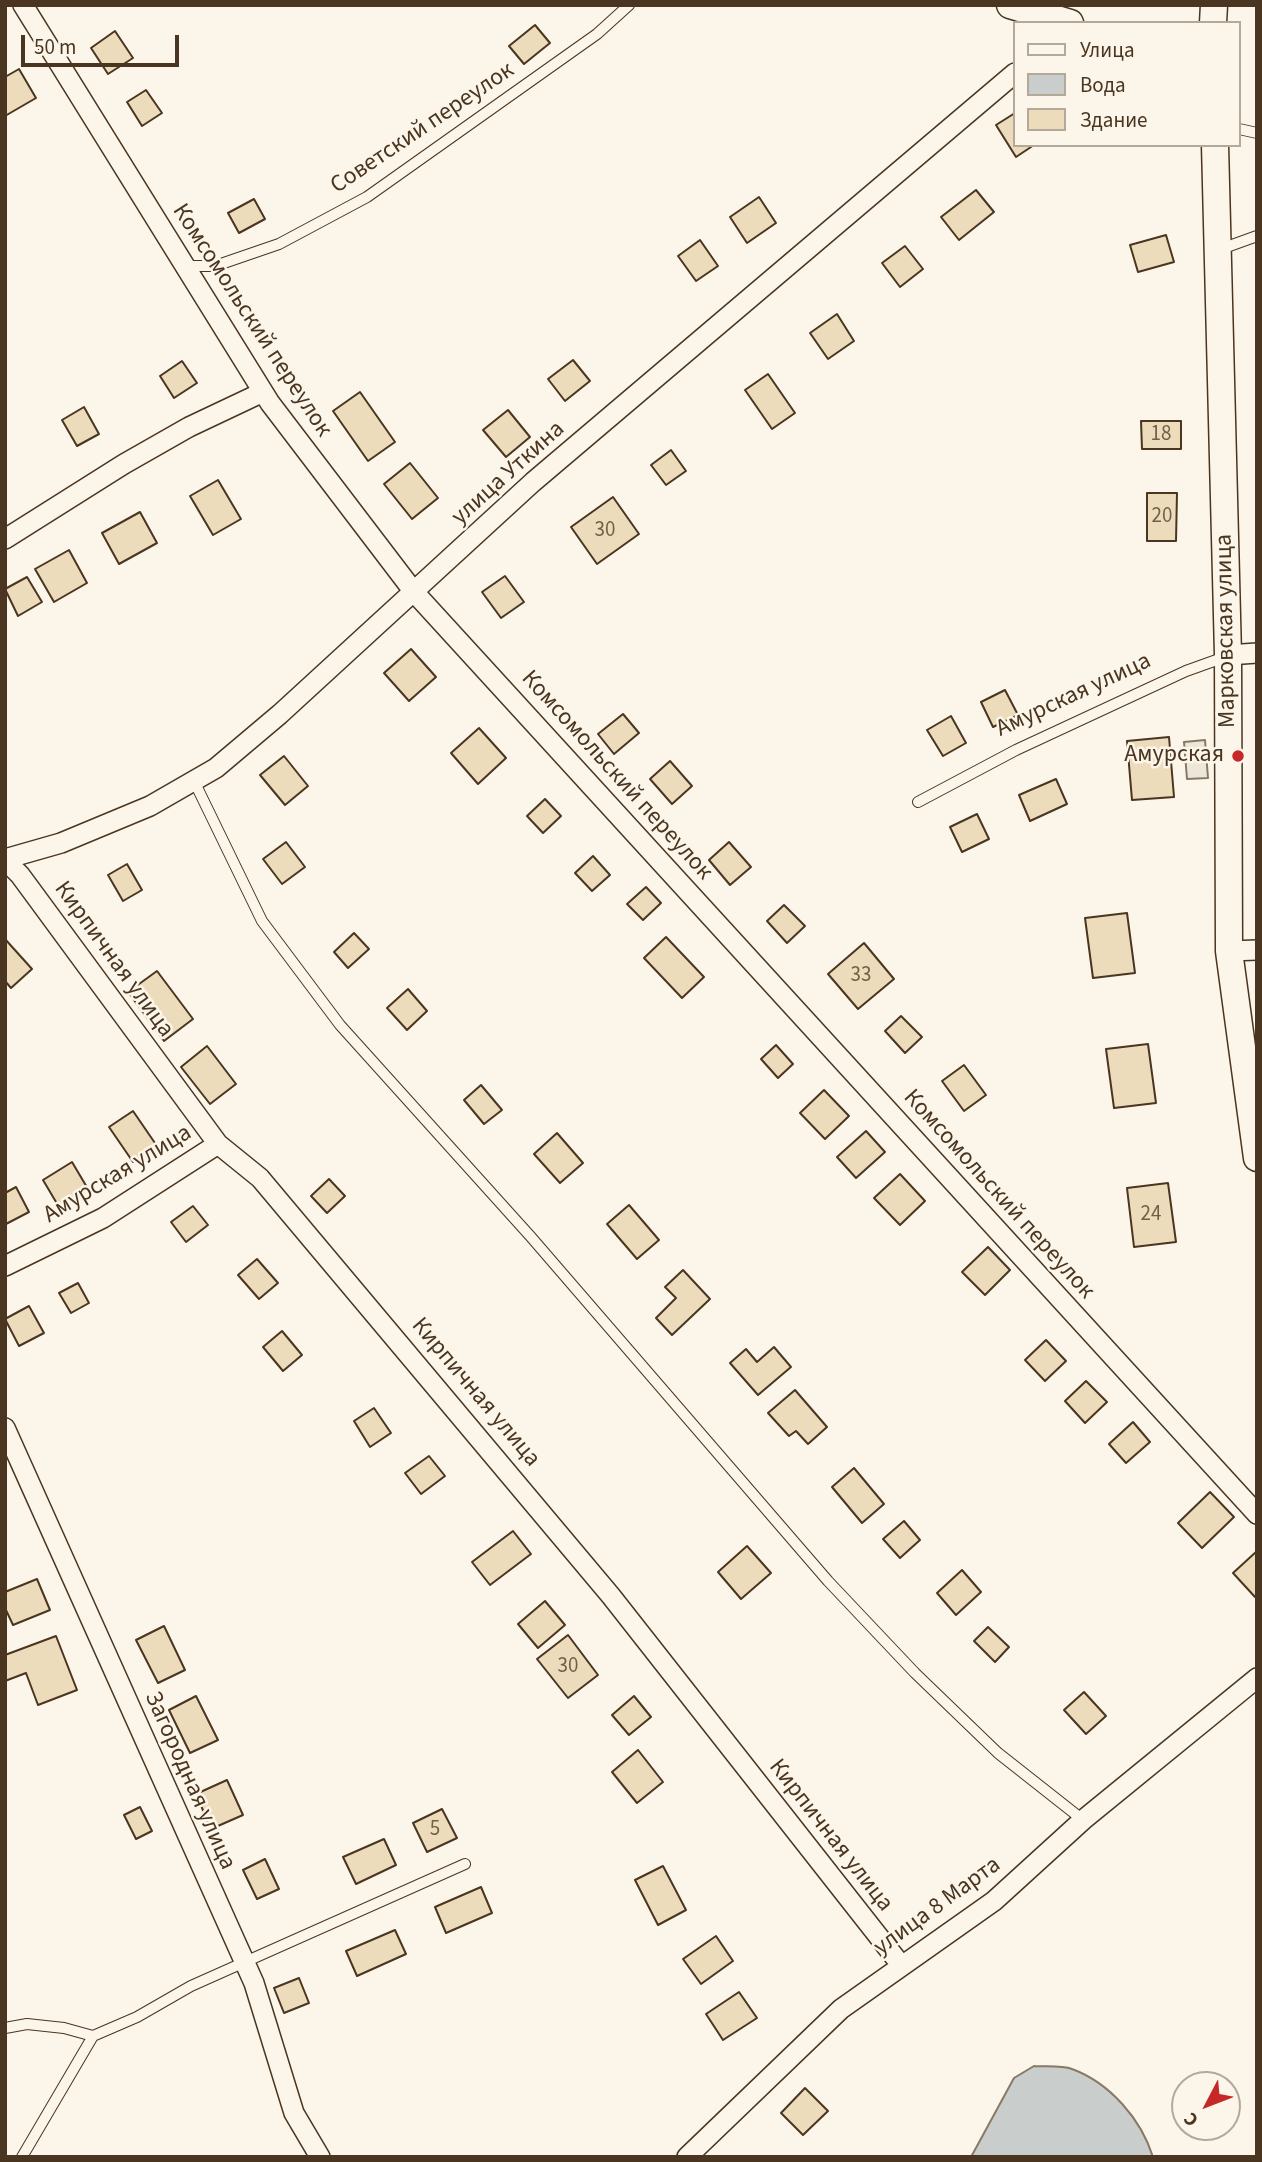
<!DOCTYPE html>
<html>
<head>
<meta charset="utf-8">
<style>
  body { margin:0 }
  #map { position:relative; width:1262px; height:2162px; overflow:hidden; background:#fbf6e9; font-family:"Source Sans 3",sans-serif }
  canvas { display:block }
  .frame { position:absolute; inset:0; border:7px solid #4a3520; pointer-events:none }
  .legend { position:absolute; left:1013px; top:21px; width:228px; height:126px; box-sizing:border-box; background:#fbf6e9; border:2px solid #b4a999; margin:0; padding:9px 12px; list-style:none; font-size:21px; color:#4a3520 }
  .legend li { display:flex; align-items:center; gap:14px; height:35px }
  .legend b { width:35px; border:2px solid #b4a999 }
  .north { position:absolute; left:1171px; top:2071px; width:70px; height:70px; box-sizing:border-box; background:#fbf6e9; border:2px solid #b4a999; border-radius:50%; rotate:228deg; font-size:19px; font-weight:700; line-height:28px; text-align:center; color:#4a3520 }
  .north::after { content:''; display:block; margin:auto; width:24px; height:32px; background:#c62828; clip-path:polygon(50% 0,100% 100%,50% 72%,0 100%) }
  .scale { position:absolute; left:21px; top:35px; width:158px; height:32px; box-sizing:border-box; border:4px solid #4a3520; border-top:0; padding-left:9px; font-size:21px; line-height:24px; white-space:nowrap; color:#4a3520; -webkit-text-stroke:5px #fbf6e9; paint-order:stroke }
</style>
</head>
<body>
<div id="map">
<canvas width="1262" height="2162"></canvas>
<div class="frame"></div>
<ul class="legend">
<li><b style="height:9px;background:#fbf6e9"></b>Улица</li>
<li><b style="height:19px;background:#c9cecd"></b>Вода</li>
<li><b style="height:19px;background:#ecdcbc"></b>Здание</li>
</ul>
<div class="north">С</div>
<div class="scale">50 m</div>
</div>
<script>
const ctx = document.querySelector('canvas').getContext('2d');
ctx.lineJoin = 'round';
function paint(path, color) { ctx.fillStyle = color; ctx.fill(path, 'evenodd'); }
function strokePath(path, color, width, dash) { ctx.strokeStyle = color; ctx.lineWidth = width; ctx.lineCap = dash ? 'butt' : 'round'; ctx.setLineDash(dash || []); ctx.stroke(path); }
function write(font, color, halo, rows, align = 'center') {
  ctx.font = font + ' "Source Sans 3",sans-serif'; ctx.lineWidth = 5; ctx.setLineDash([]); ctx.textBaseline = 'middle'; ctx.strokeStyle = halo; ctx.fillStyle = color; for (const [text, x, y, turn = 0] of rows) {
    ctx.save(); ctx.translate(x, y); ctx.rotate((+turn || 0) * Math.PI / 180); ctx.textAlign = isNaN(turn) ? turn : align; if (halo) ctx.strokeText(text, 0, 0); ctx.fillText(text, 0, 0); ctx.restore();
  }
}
const parking = new Path2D(`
  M 1205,740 L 1208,778 L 1187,779 L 1184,742 Z`);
const water = new Path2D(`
  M 1034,2066 C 1045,2067 1062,2065 1072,2069 C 1110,2083 1141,2119 1153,2157 L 971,2157 L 1014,2078 Z`);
const building = new Path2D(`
  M 535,25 L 550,43 L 524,64 L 509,46 Z
  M 115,31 L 133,58 L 108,74 L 91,48 Z
  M 19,69 L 36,98 L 5,116 L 5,77 Z
  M 146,90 L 162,113 L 142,126 L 127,102 Z
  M 1015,113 L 1015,145 L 1034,145 L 1016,157 L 996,125 Z
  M 976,190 L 994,212 L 959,240 L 941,217 Z
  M 759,197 L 776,223 L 747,243 L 730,217 Z
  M 254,199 L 265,219 L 239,233 L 228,213 Z
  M 1166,235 L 1174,262 L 1138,272 L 1130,245 Z
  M 700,240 L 718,266 L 696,281 L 678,256 Z
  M 905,246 L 923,269 L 900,287 L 882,263 Z
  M 837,314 L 854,341 L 828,359 L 810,333 Z
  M 573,360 L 590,381 L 565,401 L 548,379 Z
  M 182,361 L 197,383 L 174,398 L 160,376 Z
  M 768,374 L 795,413 L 772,429 L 745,390 Z
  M 360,392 L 395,442 L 368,461 L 333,411 Z
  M 84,407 L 99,434 L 77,446 L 62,420 Z
  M 508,410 L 530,437 L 506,457 L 483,430 Z
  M 1141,421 L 1181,421 L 1181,449 L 1142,449 Z
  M 671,450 L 686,471 L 666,485 L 651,465 Z
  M 410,463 L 438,498 L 412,519 L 384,484 Z
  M 218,480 L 241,519 L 213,535 L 190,496 Z
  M 1147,493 L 1177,493 L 1176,541 L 1147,541 Z
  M 613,497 L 639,534 L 597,564 L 571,527 Z
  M 140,512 L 157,543 L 119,564 L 102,533 Z
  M 69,550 L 87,583 L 54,602 L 35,569 Z
  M 505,576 L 524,602 L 501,618 L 482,592 Z
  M 27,577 L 42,602 L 18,616 L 5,589 Z
  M 411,649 L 436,677 L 409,701 L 384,673 Z
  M 1005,690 L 1018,715 L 993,727 L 981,702 Z
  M 623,714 L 639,733 L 614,754 L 598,734 Z
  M 951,716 L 966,743 L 943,756 L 927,730 Z
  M 479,728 L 506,758 L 478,784 L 451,753 Z
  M 1169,737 L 1174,797 L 1132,800 L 1127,741 Z
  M 284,756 L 308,786 L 285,805 L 260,775 Z
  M 670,761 L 692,786 L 672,804 L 650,779 Z
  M 1056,779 L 1067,804 L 1030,821 L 1019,795 Z
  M 545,799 L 561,816 L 543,833 L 527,816 Z
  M 977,814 L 989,839 L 962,852 L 950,827 Z
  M 286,842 L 305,867 L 282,884 L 263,859 Z
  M 729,842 L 751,867 L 730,885 L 709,860 Z
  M 593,856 L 610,875 L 592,891 L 575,873 Z
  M 127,864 L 142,890 L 123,901 L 108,875 Z
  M 646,887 L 661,903 L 643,920 L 627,904 Z
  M 784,905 L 805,926 L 787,943 L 767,921 Z
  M 1127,913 L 1135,973 L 1093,978 L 1085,918 Z
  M 354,933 L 369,949 L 348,968 L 334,952 Z
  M 666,937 L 704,977 L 682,998 L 644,958 Z
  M 5,939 L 32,969 L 11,988 L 5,981 Z
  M 864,943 L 894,979 L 858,1009 L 828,974 Z
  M 157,971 L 193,1019 L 164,1041 L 128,992 Z
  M 408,989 L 427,1011 L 407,1030 L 387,1008 Z
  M 901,1016 L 922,1037 L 905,1053 L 885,1031 Z
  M 1148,1044 L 1156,1103 L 1114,1108 L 1106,1049 Z
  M 776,1045 L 793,1064 L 778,1078 L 761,1059 Z
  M 207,1046 L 236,1084 L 210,1104 L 181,1067 Z
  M 964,1065 L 986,1095 L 964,1111 L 942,1081 Z
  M 481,1085 L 502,1110 L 484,1124 L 464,1100 Z
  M 824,1090 L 849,1116 L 825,1139 L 800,1113 Z
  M 133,1111 L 157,1146 L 133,1162 L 109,1127 Z
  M 866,1131 L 885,1152 L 856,1178 L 837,1157 Z
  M 557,1133 L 583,1163 L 560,1183 L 534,1154 Z
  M 72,1162 L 88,1189 L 59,1207 L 43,1180 Z
  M 900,1174 L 925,1201 L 900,1225 L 874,1198 Z
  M 329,1179 L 345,1196 L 327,1213 L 311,1196 Z
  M 1168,1183 L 1176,1242 L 1134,1247 L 1127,1188 Z
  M 16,1187 L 29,1212 L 6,1224 L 5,1193 Z
  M 629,1205 L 659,1240 L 637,1259 L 607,1224 Z
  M 193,1206 L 208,1225 L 186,1242 L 171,1222 Z
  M 988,1247 L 1010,1270 L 985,1295 L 962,1272 Z
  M 257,1259 L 278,1283 L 259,1299 L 238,1275 Z
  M 683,1270 L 710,1299 L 672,1335 L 656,1318 L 676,1298 L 665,1287 Z
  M 78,1283 L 89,1303 L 71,1313 L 59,1293 Z
  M 29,1306 L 44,1333 L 19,1346 L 5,1319 Z
  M 282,1331 L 302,1355 L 283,1371 L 263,1347 Z
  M 1046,1340 L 1066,1361 L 1045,1381 L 1025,1360 Z
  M 774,1347 L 791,1367 L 758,1395 L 730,1363 L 746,1349 L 757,1362 Z
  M 1086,1381 L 1107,1402 L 1085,1423 L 1065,1401 Z
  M 795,1390 L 827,1427 L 808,1444 L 796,1431 L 789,1436 L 768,1413 Z
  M 374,1408 L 391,1433 L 370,1447 L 354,1421 Z
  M 1133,1422 L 1150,1442 L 1126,1463 L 1109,1444 Z
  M 429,1456 L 445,1476 L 421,1494 L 405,1473 Z
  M 854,1468 L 884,1504 L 862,1523 L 832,1487 Z
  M 1210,1492 L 1234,1517 L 1202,1548 L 1178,1523 Z
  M 904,1521 L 920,1540 L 900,1558 L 883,1539 Z
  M 513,1531 L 531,1554 L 490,1585 L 472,1562 Z
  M 747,1546 L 771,1573 L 741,1599 L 718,1572 Z
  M 1257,1551 L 1257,1595 L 1255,1597 L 1233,1573 Z
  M 962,1570 L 981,1592 L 956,1615 L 937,1593 Z
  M 37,1579 L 50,1610 L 13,1625 L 5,1608 L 5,1592 Z
  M 545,1601 L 565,1625 L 538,1648 L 518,1624 Z
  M 164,1626 L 185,1670 L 158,1683 L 136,1640 Z
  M 988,1627 L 1009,1647 L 995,1662 L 974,1641 Z
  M 568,1635 L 598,1675 L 568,1698 L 537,1659 Z
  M 56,1636 L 77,1690 L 38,1705 L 26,1673 L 5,1681 L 5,1655 Z
  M 1084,1692 L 1106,1716 L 1086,1734 L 1064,1710 Z
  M 196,1696 L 218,1740 L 190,1753 L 169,1710 Z
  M 634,1696 L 651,1717 L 629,1735 L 612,1715 Z
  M 638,1750 L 663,1782 L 637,1803 L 612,1772 Z
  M 227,1780 L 243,1815 L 211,1829 L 196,1794 Z
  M 140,1807 L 152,1831 L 136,1839 L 124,1815 Z
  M 442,1809 L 457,1838 L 427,1852 L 413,1823 Z
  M 384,1839 L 396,1865 L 356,1884 L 343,1857 Z
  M 265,1859 L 279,1889 L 257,1899 L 243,1870 Z
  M 663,1866 L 686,1910 L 658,1925 L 635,1880 Z
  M 481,1887 L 492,1913 L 446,1933 L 435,1907 Z
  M 395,1930 L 406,1954 L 357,1976 L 346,1951 Z
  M 716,1936 L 733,1961 L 701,1984 L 683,1959 Z
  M 299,1978 L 309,2003 L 284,2013 L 274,1988 Z
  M 739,1992 L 757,2018 L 723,2040 L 706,2014 Z
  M 805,2088 L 828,2111 L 803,2135 L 781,2113 Z`);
const lane = new Path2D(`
  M 1239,129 L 1257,133
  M 1221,249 L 1257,236
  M 184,266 L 215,266 L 279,244 L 367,197 L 597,34 L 629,5
  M 194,781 L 262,921 L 340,1025 L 531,1237 L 828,1581 L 915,1673 L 998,1753 L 1083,1820
  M 918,802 L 1016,750 L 1186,671 L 1225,657
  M 5,2028 L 27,2024 L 64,2028 L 93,2036 L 137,2017 L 191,1986 L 465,1864
  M 22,2157 L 93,2036`);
const street = new Path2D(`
  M 23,5 L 270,403 L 414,592 L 1257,1514
  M 5,539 L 124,464 L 189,427 L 263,392
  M 1228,655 L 1257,653
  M 5,859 L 61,843 L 150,806 L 216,768 L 280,714 L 533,482 L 1015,73
  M 5,860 L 20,875 L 218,1144 L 260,1178 L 611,1596 L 901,1965
  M 1229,951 L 1257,950
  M 5,1266 L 103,1218 L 218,1144
  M 5,1428 L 254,1983 L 294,2113 L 320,2157
  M 687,2157 L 841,2009 L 994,1901 L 1083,1820 L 1257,1678`);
const secondary = new Path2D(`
  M 1010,5 L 1070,23
  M 1213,23 L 1214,5
  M 1215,145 L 1228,655 L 1229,951 L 1257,1158`);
const markers = [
  [1238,756,7,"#c62828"]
];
const numberNames = [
  ["18",1161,435],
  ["20",1162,517],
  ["30",605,531],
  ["33",861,976],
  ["24",1151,1215],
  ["30",568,1667],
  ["5",435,1830]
];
const streetNames = [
  ["Советский переулок",423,129,-34],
  ["Комсомольский переулок",251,321,57],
  ["улица Уткина",509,474,-42],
  ["Марковская улица",1227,631,-91],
  ["Амурская улица",1074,696,-25],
  ["Комсомольский переулок",616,776,48],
  ["Кирпичная улица",113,960,54],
  ["Амурская улица",118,1175,-31],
  ["Комсомольский переулок",998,1195,48],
  ["Кирпичная улица",475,1393,50],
  ["Загородная улица",189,1781,66],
  ["Кирпичная улица",830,1836,52],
  ["улица 8 Марта",938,1907,-36]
];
const poiNames = [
  ["Амурская",1224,756]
];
paint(parking, '#ede7d9');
strokePath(parking, '#887966', 2);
paint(water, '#c9cecd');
strokePath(water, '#887966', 2);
paint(building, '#ecdcbc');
strokePath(building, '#4a3520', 2);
strokePath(lane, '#4a3520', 12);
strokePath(street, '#4a3520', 22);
strokePath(secondary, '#4a3520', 29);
strokePath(lane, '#fbf6e9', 10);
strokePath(street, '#fbf6e9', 19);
strokePath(secondary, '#fbf6e9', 26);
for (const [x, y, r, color] of markers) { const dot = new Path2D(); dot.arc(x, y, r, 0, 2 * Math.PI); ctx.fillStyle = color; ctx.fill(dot); strokePath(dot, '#fbf6e9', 2.5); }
write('21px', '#725f47', null, numberNames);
write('24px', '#4a3520', '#fbf6e9', streetNames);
write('24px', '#4a3520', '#fbf6e9', poiNames, 'right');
</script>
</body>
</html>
